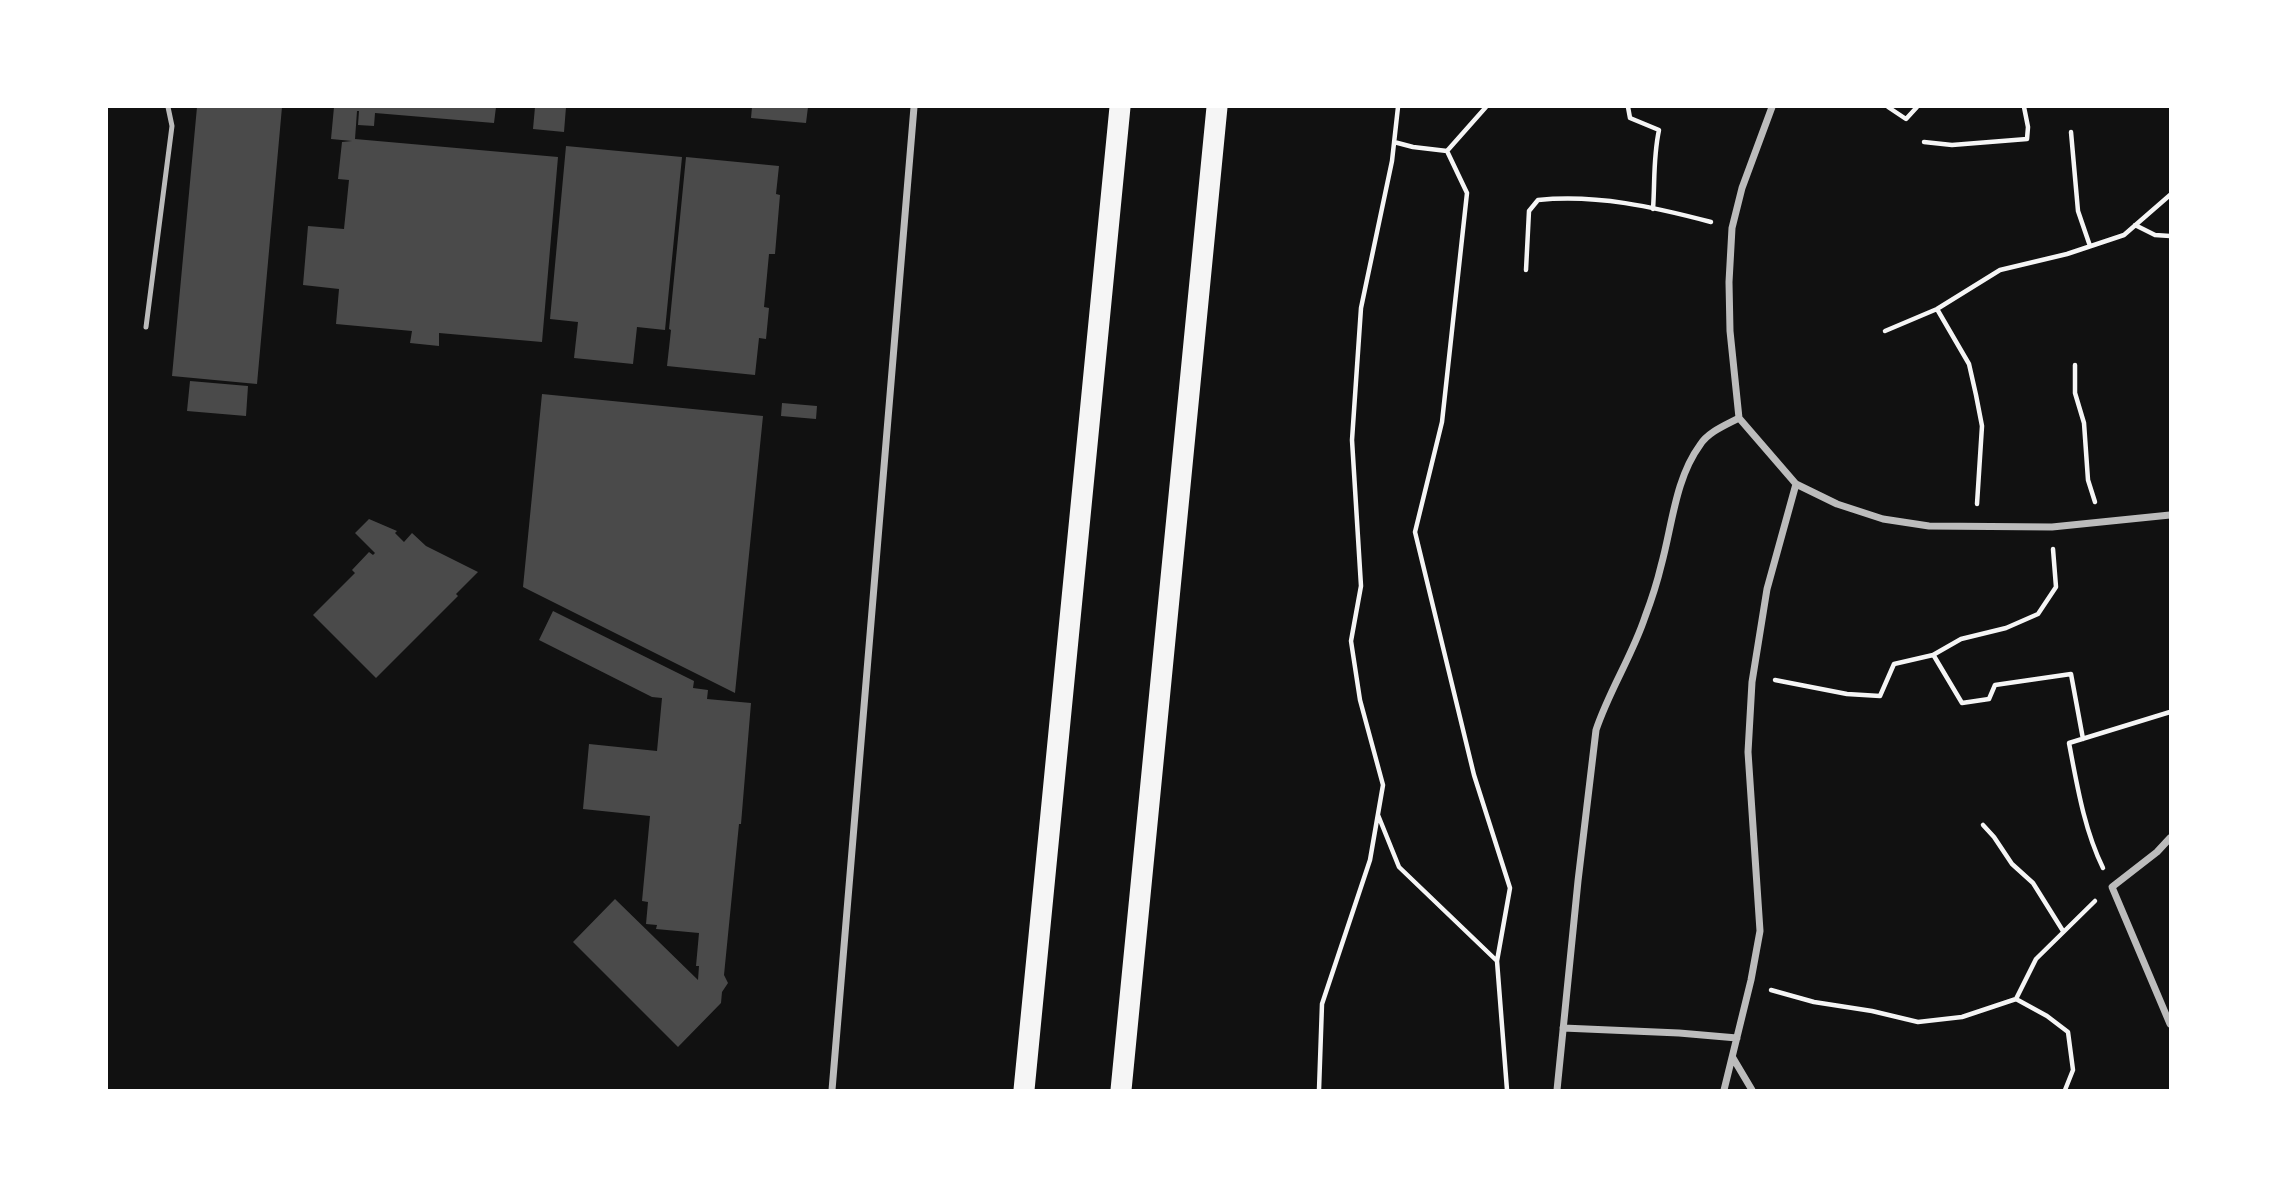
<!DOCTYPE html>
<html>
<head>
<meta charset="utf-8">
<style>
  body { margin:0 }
  #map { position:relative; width:2277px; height:1197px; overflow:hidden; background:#111; font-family:Roboto,sans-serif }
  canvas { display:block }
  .frame { position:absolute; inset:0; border:108px solid #fff; pointer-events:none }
</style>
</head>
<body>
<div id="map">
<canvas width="2277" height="1197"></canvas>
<div class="frame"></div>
</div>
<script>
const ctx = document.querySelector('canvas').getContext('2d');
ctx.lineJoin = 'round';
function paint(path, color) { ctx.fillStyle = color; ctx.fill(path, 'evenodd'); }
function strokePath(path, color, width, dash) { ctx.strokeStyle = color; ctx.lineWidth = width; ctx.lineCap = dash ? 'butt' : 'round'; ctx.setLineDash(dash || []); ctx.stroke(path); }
const building = new Path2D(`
  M 197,107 L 282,107 L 257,384 L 172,376 Z
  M 334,107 L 496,107 L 494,123 L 375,113 L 374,126 L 358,125 L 359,111 L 357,111 L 355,139 L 558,157 L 542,342 L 439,333 L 439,346 L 410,343 L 412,331 L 336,324 L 339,289 L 303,285 L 308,226 L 344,229 L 349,180 L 338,179 L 342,142 L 352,141 L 331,139 Z
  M 535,107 L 566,107 L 564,132 L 533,129 Z
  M 752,107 L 808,107 L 806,123 L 751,118 Z
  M 566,146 L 682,157 L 665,330 L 637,327 L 633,364 L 574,358 L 578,322 L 550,319 Z
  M 686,157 L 779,166 L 776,194 L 780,195 L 775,254 L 769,254 L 764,307 L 769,308 L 766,339 L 759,338 L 755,375 L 667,366 L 671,330 L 669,329 Z
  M 190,381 L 248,386 L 246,416 L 187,411 Z
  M 542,394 L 763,416 L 735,693 L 523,587 Z
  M 782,403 L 817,406 L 816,419 L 781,416 Z
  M 369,519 L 397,531 L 395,533 L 404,542 L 412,533 L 426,546 L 478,572 L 456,594 L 458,596 L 376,678 L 313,615 L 355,573 L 352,570 L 369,552 L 373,555 L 375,553 L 355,533 Z
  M 553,611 L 694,681 L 693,688 L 708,690 L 707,699 L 751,703 L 741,824 L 739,824 L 724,975 L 728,983 L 722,992 L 721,1003 L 678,1047 L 573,942 L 615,899 L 698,980 L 699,966 L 696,966 L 699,933 L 656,929 L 657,925 L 646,924 L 648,902 L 642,901 L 650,816 L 583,809 L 589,744 L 657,751 L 662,698 L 652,697 L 539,640 Z`);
const path = new Path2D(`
  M 1628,107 L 1630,118 L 1659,130 C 1653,158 1655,181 1653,209
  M 1888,107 L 1906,119 L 1917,107
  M 2071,132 L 2078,211 L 2090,246
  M 1394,142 L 1413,147 L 1447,151 L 1486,107
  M 1924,142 L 1952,145 L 2027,139 L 2028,127 L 2024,107
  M 1447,151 L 1467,193 L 1442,422 L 1415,532 L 1474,775 L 1510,888 L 1497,961
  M 2135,225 L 2155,235 L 2170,236
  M 1526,270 L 1529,211 L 1538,200 C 1597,194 1654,207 1711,222
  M 1937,309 L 1969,364 L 1976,395 L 1982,426 L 1977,504
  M 1885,331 L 1937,309 L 2000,270 L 2067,254 L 2124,235 L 2170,195
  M 2075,365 L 2075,393 L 2084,423 L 2088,480 L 2095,502
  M 1934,656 L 1962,703 L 1989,699 L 1995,685 L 2071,674 L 2083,739
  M 1775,680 L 1847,694 L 1880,696 L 1894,664 L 1933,655 L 1961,639 L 2006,628 L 2038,614 L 2056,587 L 2053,549
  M 1378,815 L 1399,867 L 1497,961 L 1507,1090
  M 1983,825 L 1994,837 L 2012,864 L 2033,883 L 2063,931
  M 2103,868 C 2084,829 2077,785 2069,743 L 2170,712
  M 1771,990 L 1814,1002 L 1872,1011 L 1918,1022 L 1962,1017 L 2016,999 L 2036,959 L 2095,901
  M 2016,999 L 2047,1016 L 2068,1032 L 2073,1070 L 2065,1090
  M 1319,1090 L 1322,1004 L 1370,860 L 1383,785 L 1360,700 L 1351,641 L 1361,586 L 1352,440 L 1361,308 L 1392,161 L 1398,107`);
const service = new Path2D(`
  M 146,327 L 172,126 L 168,107`);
const minor = new Path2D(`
  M 1772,107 L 1742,188 L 1732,228 L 1729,282 L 1730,331 L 1739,418 L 1796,484 L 1837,504 L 1883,519 L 1929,526 L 2052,527 L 2170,515
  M 2170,838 L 2157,852 L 2112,887 L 2170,1024
  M 1563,1028 L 1679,1033 L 1737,1038
  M 1733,1058 L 1752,1090
  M 832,1090 L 914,107
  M 1557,1090 L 1578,881 L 1596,730 C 1609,691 1632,656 1645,617 C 1651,601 1657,583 1661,566 C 1672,527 1675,479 1700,445 C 1708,432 1726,425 1739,418
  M 1724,1090 L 1751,980 L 1760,931 L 1748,752 L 1752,682 L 1767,589 L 1796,484`);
const motorway = new Path2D(`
  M 1024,1090 L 1120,107
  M 1121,1090 L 1217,107`);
paint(building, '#4a4a4a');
strokePath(path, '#f5f5f5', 4.5);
strokePath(service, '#bcbcbc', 5);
strokePath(minor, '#bcbcbc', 7);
strokePath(motorway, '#f5f5f5', 21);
</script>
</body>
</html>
